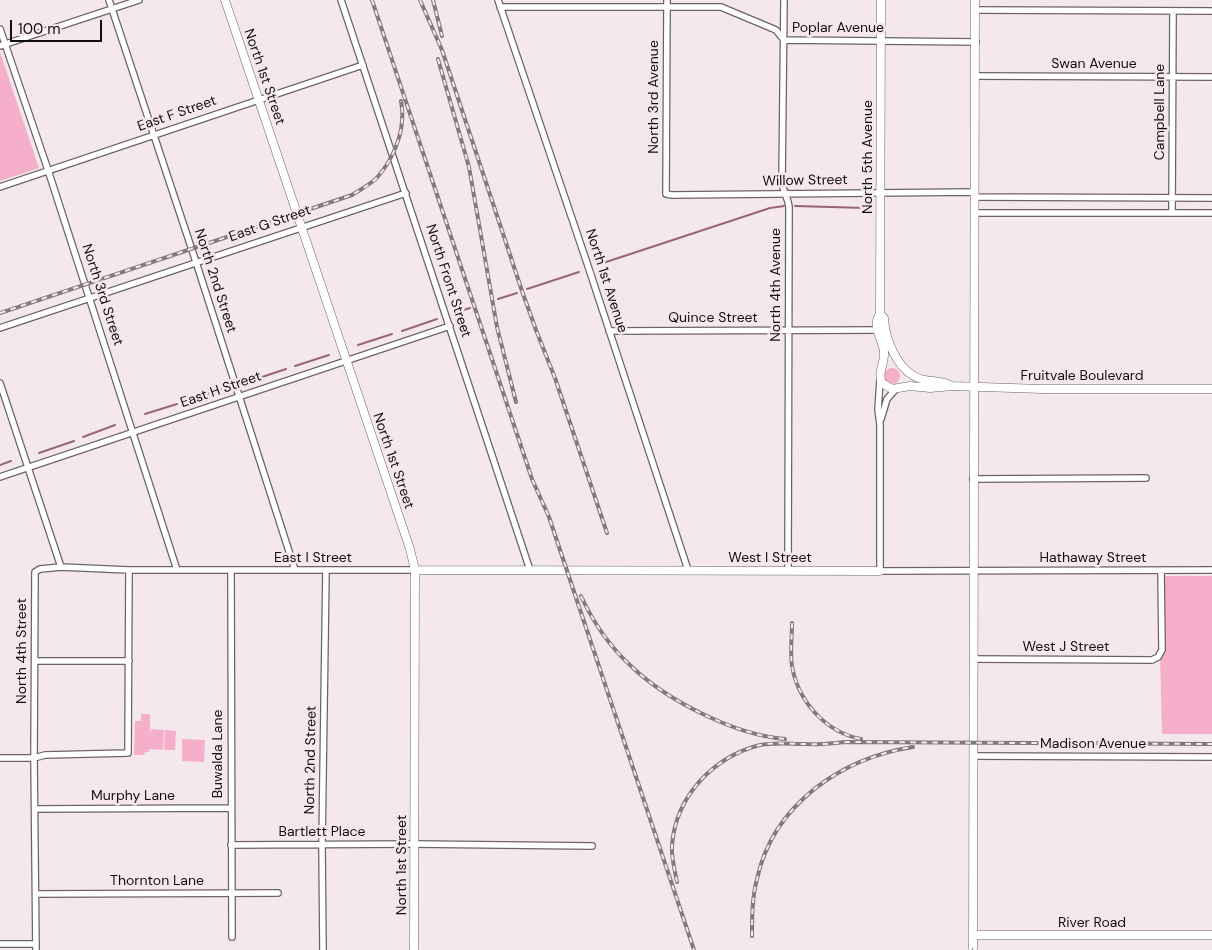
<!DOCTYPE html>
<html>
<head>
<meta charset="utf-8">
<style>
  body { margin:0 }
  #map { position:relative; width:1212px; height:950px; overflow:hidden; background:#f5e8ec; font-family:"DM Sans",sans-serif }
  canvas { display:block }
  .scale { position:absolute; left:10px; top:20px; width:92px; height:22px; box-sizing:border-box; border:2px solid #130f10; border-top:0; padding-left:6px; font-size:15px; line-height:18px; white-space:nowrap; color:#130f10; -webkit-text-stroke:4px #f5e8ec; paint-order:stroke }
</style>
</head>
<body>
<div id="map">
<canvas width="1212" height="950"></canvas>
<div class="scale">100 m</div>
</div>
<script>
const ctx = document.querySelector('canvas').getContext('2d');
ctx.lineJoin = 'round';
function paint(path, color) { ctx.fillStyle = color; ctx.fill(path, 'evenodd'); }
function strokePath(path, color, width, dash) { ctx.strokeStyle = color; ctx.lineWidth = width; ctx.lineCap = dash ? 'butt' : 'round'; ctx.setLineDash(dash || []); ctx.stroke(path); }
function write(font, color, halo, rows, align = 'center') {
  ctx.font = font + ' "DM Sans",sans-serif'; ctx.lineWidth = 5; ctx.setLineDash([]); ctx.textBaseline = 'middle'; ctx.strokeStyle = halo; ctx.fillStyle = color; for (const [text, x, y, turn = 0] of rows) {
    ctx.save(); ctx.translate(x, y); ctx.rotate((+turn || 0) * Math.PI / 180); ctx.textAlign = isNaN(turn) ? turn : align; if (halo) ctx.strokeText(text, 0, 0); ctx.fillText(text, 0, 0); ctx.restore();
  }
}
const green = new Path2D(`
  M 0,52 L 39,168 L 0,181 Z
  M884 376a8 8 0 1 1 16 0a8 8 0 1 1-16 0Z
  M 1158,576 L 1212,576 L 1212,734 L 1162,734 Z
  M 141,714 L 150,714 L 150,735 L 151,729 L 164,730 L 163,750 L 149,749 L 149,752 L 145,752 L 144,755 L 134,755 L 135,721 L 141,721 Z
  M 165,730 L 176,731 L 175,750 L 164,750 Z
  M 182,739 L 205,740 L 204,762 L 182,761 Z`);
const stream = new Path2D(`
  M 795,206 L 866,208
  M 597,265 L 770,208 L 784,206
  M 527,289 L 579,272
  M 498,299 L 517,293
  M 453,313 L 470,308
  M 402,331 L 437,319
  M 358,345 L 392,334
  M 295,366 L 329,355
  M 250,381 L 286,369
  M 187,400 L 223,389
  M 145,414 L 177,404
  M 83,437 L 115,425
  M 39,453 L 74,441
  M 0,465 L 11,461`);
const street = new Path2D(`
  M 109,0 L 196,262 L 295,570
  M 341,0 L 530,570
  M 498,0 L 588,266 L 688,570
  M 667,0 L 666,194 L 672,195 L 975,192
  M 784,0 L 782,182 C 783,191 788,198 789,207 L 788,571
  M 500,7 L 721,7 L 776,30 L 784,40 L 976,42
  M 975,10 L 1212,11
  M 0,29 L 48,170 L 177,570
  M 0,46 L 139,0
  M 975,76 L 1212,77
  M 0,187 L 363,65
  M 975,197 L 1212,198
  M 975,213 L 1212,213
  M 1172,213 L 1173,11
  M 0,328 L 406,193
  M 609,331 L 878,330
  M 880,380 L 878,410 L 880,424 L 880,571 L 1212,570
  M 0,383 L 61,567
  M 881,419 L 887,399 L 896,389
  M 0,477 L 450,326
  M 973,479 L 1146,478
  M 231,570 L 232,937
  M 973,659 L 1152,660 L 1158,657 L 1162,650 L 1161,570
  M 35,661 L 129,661
  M 974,756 L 1212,757
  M 0,758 L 34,758 L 45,755 L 128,753 L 129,570
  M 35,809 L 231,808
  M 231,845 L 414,844 L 592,846
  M 36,894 L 278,893
  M 0,944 L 36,944
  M 36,950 L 34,758 L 35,572 L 40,569 L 61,567 L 129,570 L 415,570
  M 323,950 L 322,845 L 326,570`);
const secondary = new Path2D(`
  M 225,0 L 410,549 L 415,570 L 414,950
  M 881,0 L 880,314 C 871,326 883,340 884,352 C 885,363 877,373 882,383 L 892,389 L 910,386 L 930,388 L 952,386 L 1042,389 L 1212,389
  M 880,314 L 884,318 C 885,340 898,372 921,379 C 932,382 942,380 952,386
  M 415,570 L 880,571
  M 973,935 L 1212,935
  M 973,948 L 975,0`);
const tram = new Path2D(`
  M 972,950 L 973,948`);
const rail = new Path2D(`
  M 372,0 L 532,479 L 549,517 L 694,950
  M 420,0 L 442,50 L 522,291 L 536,330 L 555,378 L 607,533
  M 433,0 L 442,36
  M 438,59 L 469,167 L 497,327 L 516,402
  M 0,313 L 352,195 C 361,189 374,183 380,174 C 396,154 406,127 401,101
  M 581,596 C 593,622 610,647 632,667 C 668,701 735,735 785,739
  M 792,623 C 792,637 790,652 792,666 C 798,701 825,732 861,739
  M 677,882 C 675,871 671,857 672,845 C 676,796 713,757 760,745 C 774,742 791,744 805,744 C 820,745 833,743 847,742 L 1212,744
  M 752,936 C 752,917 752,898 757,879 C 773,805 841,758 913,747`);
const streetNames = [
  ["Poplar Avenue",838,28],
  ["Swan Avenue",1094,64],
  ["North 1st Street",264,77,71],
  ["North 3rd Avenue",654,97,-90],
  ["Campbell Lane",1160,112,-90],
  ["East F Street",177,114,-19],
  ["North 5th Avenue",868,157,-90],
  ["Willow Street",805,181,-1],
  ["East G Street",270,224,-19],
  ["North 2nd Street",215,281,72],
  ["North Front Street",448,281,72],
  ["North 1st Avenue",606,281,72],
  ["North 4th Avenue",776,285,-90],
  ["North 3rd Street",102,295,72],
  ["Quince Street",713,318],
  ["Fruitvale Boulevard",1082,376],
  ["East H Street",221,390,-19],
  ["North 1st Street",393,461,71],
  ["East I Street",313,558],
  ["West I Street",770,558],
  ["Hathaway Street",1093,558],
  ["West J Street",1066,647],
  ["North 4th Street",22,651,-90],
  ["Madison Avenue",1093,744],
  ["Buwalda Lane",218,754,-90],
  ["North 2nd Street",311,760,-89],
  ["Murphy Lane",133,796],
  ["Bartlett Place",322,832],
  ["North 1st Street",402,865,-90],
  ["Thornton Lane",157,881],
  ["River Road",1092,923]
];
paint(green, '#f5afca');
strokePath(stream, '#98667a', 2);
strokePath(street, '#6d6366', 8);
strokePath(secondary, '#6d6366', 9);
strokePath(street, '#fff', 5.5);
strokePath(secondary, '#fff', 8);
strokePath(tram, '#837a7d', 1);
strokePath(rail, '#837a7d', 4);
strokePath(rail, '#f5e8ec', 2, [5.5]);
write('14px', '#130f10', '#f5e8ec', streetNames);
</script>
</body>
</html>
